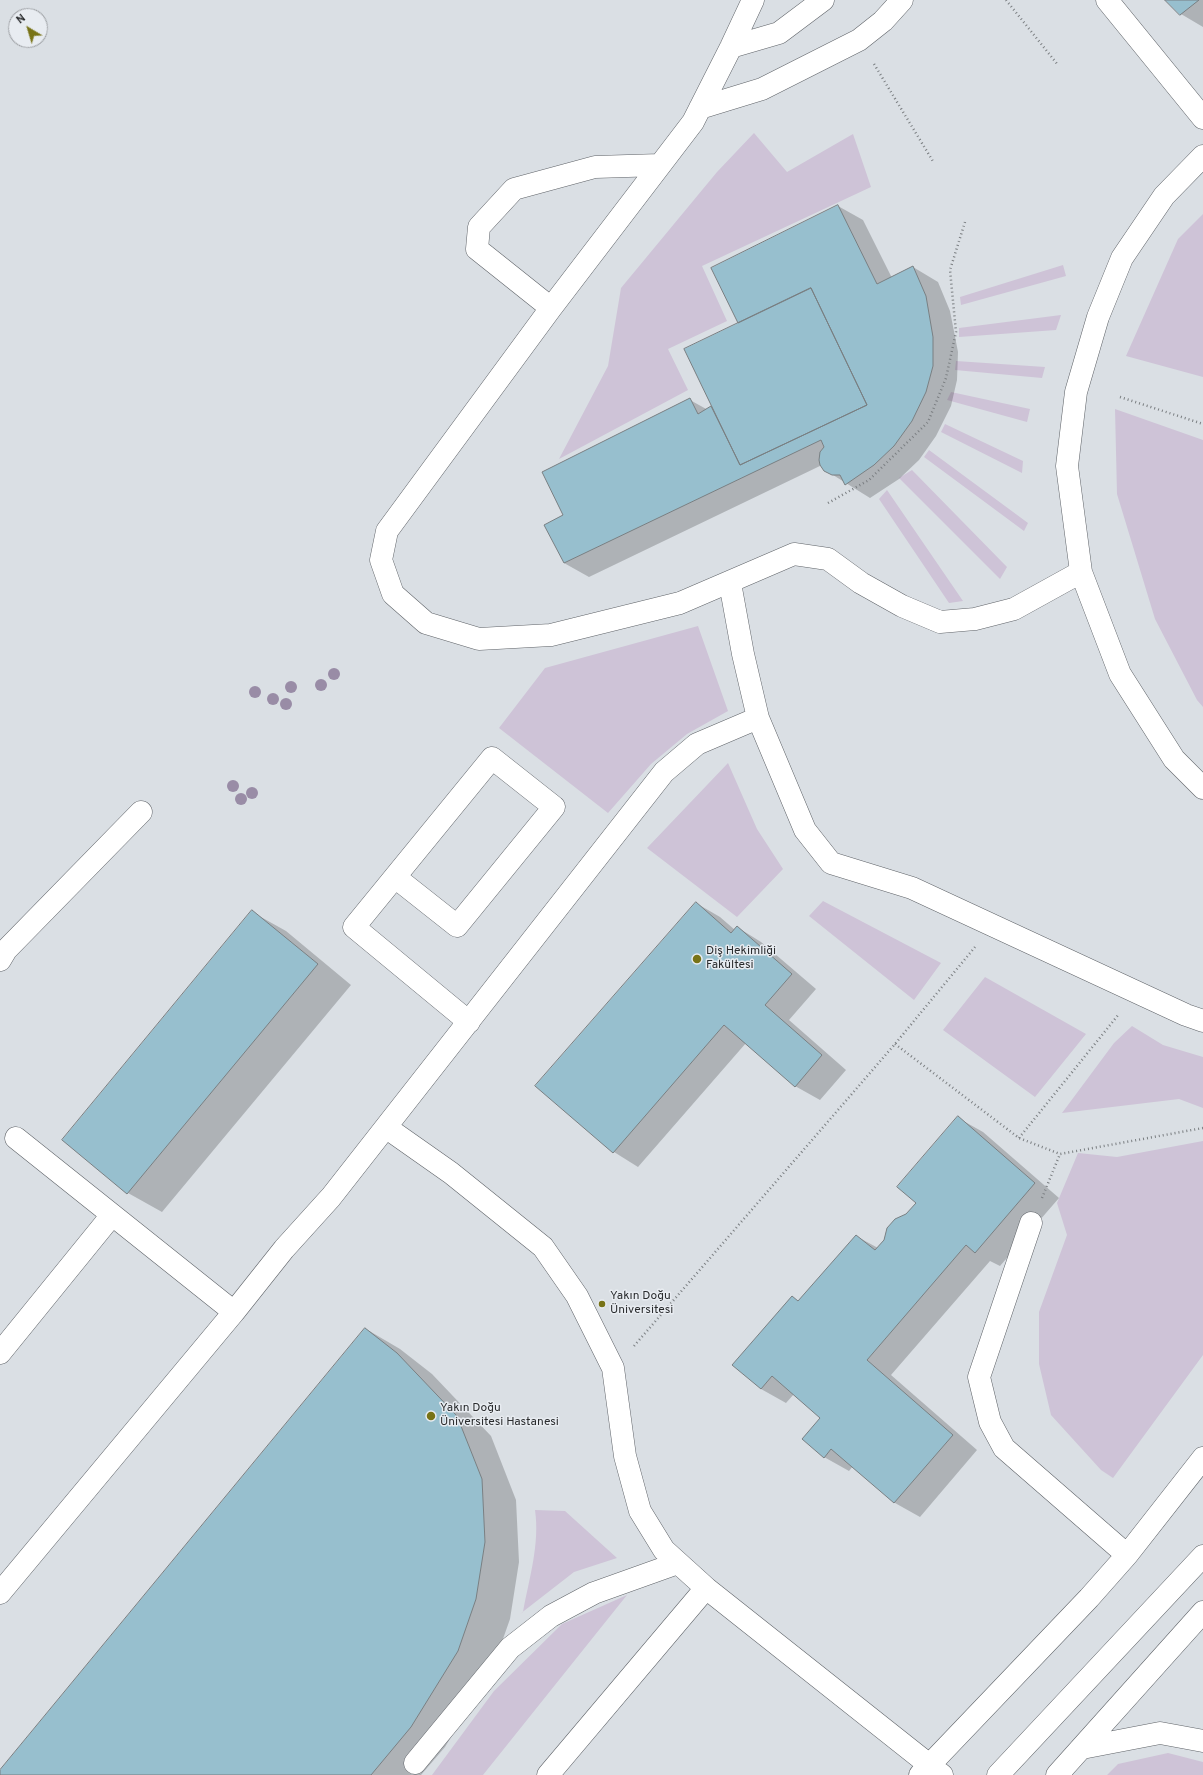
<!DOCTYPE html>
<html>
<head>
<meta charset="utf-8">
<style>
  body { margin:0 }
  #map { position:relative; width:1203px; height:1775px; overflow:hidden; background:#dadfe4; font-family:Overpass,sans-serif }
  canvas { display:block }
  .north { position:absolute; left:8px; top:8px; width:40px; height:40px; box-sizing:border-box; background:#e8ecf1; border:1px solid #9c9fa3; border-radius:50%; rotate:322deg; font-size:11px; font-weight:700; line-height:16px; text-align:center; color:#2a2c2e }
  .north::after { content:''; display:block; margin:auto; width:14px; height:18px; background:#787317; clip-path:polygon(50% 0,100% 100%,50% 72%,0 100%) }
</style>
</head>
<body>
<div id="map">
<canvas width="1203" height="1775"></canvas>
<div class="north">N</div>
</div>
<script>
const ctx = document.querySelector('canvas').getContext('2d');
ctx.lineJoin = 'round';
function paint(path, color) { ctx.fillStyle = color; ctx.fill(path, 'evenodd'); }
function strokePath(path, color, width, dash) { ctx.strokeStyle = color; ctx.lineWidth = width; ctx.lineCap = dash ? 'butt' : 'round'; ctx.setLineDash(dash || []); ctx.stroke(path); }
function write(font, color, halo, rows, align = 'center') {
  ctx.font = font + ' Overpass,sans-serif'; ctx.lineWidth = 3; ctx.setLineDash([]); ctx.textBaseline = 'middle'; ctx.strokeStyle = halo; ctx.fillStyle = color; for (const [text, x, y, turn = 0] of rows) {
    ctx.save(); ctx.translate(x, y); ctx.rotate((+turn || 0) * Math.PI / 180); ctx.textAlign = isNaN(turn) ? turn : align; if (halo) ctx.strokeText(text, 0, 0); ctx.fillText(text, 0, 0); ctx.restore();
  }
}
const green = new Path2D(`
  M 754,133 L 787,172 L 853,134 L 871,187 L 702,266 L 727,321 L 668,349 L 688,390 L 559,459 L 608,366 L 621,288 L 717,172 Z
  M 1203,214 L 1203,377 L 1126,356 L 1178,239 Z
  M 1063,265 L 1066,276 L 961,305 L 960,297 Z
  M 1061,315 L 1056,330 L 959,337 L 959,328 Z
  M 956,361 L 1045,367 L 1042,378 L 955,370 Z
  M 951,392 L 1030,409 L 1027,422 L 947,400 Z
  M 1115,409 L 1203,440 L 1203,707 L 1197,700 L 1155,619 L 1117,494 Z
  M 945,424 L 1023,461 L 1022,473 L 941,432 Z
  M 929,450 L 1028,523 L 1024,531 L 924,457 Z
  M 912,470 L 1007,567 L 1000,579 L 899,478 Z
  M 887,490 L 963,601 L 949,603 L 879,499 Z
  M 698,626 L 728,711 L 687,734 L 651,764 L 608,813 L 499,728 L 545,668 Z
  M 728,763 L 757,829 L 783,869 L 737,917 L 647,848 Z
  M 823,901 L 941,963 L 914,1000 L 809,916 Z
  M 985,977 L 1086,1034 L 1035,1097 L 943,1030 Z
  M 1132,1026 L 1163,1045 L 1203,1057 L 1203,1108 L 1179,1099 L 1062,1113 L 1114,1043 Z
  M 1203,1141 L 1203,1355 L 1113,1478 L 1101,1470 L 1051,1415 L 1039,1364 L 1039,1312 L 1067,1235 L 1057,1203 L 1078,1153 L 1117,1157 Z
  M 535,1510 L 565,1511 L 617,1558 L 574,1572 L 520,1614 L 523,1612 C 529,1579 540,1544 535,1510 Z
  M 627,1595 L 483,1775 L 432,1775 L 494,1691 L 562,1624 Z
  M 1168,1753 L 1203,1762 L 1203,1775 L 1107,1775 L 1118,1764 Z`);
const shadow = new Path2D(`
  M 1166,0 L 1203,0 L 1203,27 L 1181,14 Z
  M 838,206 L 863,220 L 892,278 L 913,267 L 938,282 L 950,311 L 958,352 L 957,380 L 951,406 L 936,436 L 919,460 L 899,479 L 870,498 L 825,470 L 822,465 L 589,577 L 564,563 L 564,516 L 690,400 L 708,410 L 713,407 L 739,324 L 713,268 Z
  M 696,903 L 720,917 L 735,930 L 737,927 L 761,942 L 816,989 L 789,1020 L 846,1070 L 820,1100 L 795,1086 L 746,1043 L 638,1167 L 614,1152 L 537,1086 Z
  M 252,912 L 286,931 L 351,985 L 162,1212 L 128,1193 Z
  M 958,1118 L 983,1132 L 1059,1198 L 1000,1266 L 990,1261 L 891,1375 L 977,1450 L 920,1517 L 895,1503 L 853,1466 L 849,1471 L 824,1457 L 821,1418 L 794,1394 L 786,1403 L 761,1389 L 792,1297 L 799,1302 L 856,1236 L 878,1248 L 918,1203 Z
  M 366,1329 L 400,1349 L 432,1374 L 491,1436 L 516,1500 L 519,1562 L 510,1619 L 492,1670 L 445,1747 L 421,1775 L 0,1775 L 0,1772 Z`);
const building = new Path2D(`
  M 1165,0 L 1199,0 L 1180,15 Z
  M 838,205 L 877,284 L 913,266 L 926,296 L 933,337 L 933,366 L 926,392 L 912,421 L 894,446 L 874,465 L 845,485 L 840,475 L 832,475 L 824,471 L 820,465 L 819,460 L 820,452 L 824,447 L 821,440 L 564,563 L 544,525 L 563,515 L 542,472 L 690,398 L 698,414 L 711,406 L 740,465 L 867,405 L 811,288 L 738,323 L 711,268 Z
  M 811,288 L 867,405 L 740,465 L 684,349 Z
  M 696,902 L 731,933 L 737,926 L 792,974 L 765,1005 L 822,1055 L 795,1087 L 724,1025 L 613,1153 L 535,1086 Z
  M 252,910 L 318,964 L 127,1194 L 62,1140 Z
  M 958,1116 L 1035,1183 L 975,1253 L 966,1245 L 867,1360 L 953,1435 L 894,1503 L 831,1449 L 824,1458 L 802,1439 L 820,1418 L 772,1376 L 761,1389 L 732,1365 L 792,1296 L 798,1301 L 856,1235 L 875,1250 L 884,1240 L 887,1228 L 895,1219 L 906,1214 L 916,1203 L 897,1187 Z
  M 365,1328 L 397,1353 L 457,1416 L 482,1479 L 485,1542 L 476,1599 L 458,1651 L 411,1727 L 371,1775 L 0,1775 L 0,1770 Z`);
const path = new Path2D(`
  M 1006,0 L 1058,65
  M 874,64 L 934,163
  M 1120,397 L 1203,424
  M 828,503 L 869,480 L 928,422 L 946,378 L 956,332 L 950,270 L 965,222
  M 895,1044 L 1019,1138 L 1060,1154 L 1203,1128
  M 1019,1138 L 1119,1014
  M 1042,1198 L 1060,1154
  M 634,1346 L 895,1044 L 975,947`);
const minor = new Path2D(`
  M 753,0 L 731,47 L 693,122 L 551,308 L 387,531 L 381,560 L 393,594 L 426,623 L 479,639 L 551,635 L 680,603 L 794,554 L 828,559 L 861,583 L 902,606 L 940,622 L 975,619 L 1014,609 L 1081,572
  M 1107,0 L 1203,118
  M 731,47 L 779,33 L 823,0
  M 700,108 L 762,89 L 859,40 L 883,21 L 902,0
  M 1203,156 L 1164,196 L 1122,258 L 1098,317 L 1076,392 L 1067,466 L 1081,572 L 1120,674 L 1174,759 L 1203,788
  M 551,308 L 477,249 L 479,227 L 514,189 L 595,167 L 660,165
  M 730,583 L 743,654 L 758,718 L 805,830 L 831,863 L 912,888 L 1186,1015 L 1203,1021
  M 395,877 L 457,926 L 554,807 L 492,758 L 354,927 L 469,1022
  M 0,960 L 6,950 L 141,812
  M 387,1128 L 451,1173 L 543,1247 L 577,1296 L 613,1368 L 625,1456 L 640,1511 L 664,1550 L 706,1588 L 942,1775
  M 16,1138 L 234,1312
  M 1031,1223 L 979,1377 L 990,1422 L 1004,1448 L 1127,1555
  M 0,1353 L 112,1215
  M 0,1593 L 234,1312 L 284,1249 L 331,1197 L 664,772 L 697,744 L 758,718
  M 1082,1748 L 1160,1733 L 1203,1741
  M 415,1763 L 510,1648 L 551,1616 L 594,1593 L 678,1563
  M 548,1775 L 706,1588
  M 920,1775 L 1089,1598 L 1127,1555 L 1203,1458
  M 998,1775 L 1203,1556
  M 1057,1775 L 1203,1612`);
const trees = [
  [334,674],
  [321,685],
  [291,687],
  [255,692],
  [273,699],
  [286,704],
  [233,786],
  [252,793],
  [241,799]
];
const markers = [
  [697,959,5,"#787317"],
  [602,1304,4,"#787317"],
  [431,1416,5,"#787317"]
];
const poiNames = [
  ["Diş Hekimliği",706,952],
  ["Fakültesi",706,966],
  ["Yakın Doğu",610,1297],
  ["Üniversitesi",610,1311],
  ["Yakın Doğu",440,1409],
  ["Üniversitesi Hastanesi",440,1423]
];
paint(green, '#cec3d7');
paint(shadow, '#0003');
paint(building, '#97bfce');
strokePath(building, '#797f82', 1);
strokePath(minor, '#5f6368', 23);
strokePath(path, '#7a7e81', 2.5, [1, 3]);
strokePath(minor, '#fff', 22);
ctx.fillStyle = '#998ca6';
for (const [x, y] of trees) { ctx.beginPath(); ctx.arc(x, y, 6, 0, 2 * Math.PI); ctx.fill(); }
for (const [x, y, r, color] of markers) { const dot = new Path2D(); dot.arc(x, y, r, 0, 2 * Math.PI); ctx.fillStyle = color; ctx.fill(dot); strokePath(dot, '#e8ecf1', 1.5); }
write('12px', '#2a2c2e', '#e8ecf1', poiNames, 'left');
</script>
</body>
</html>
